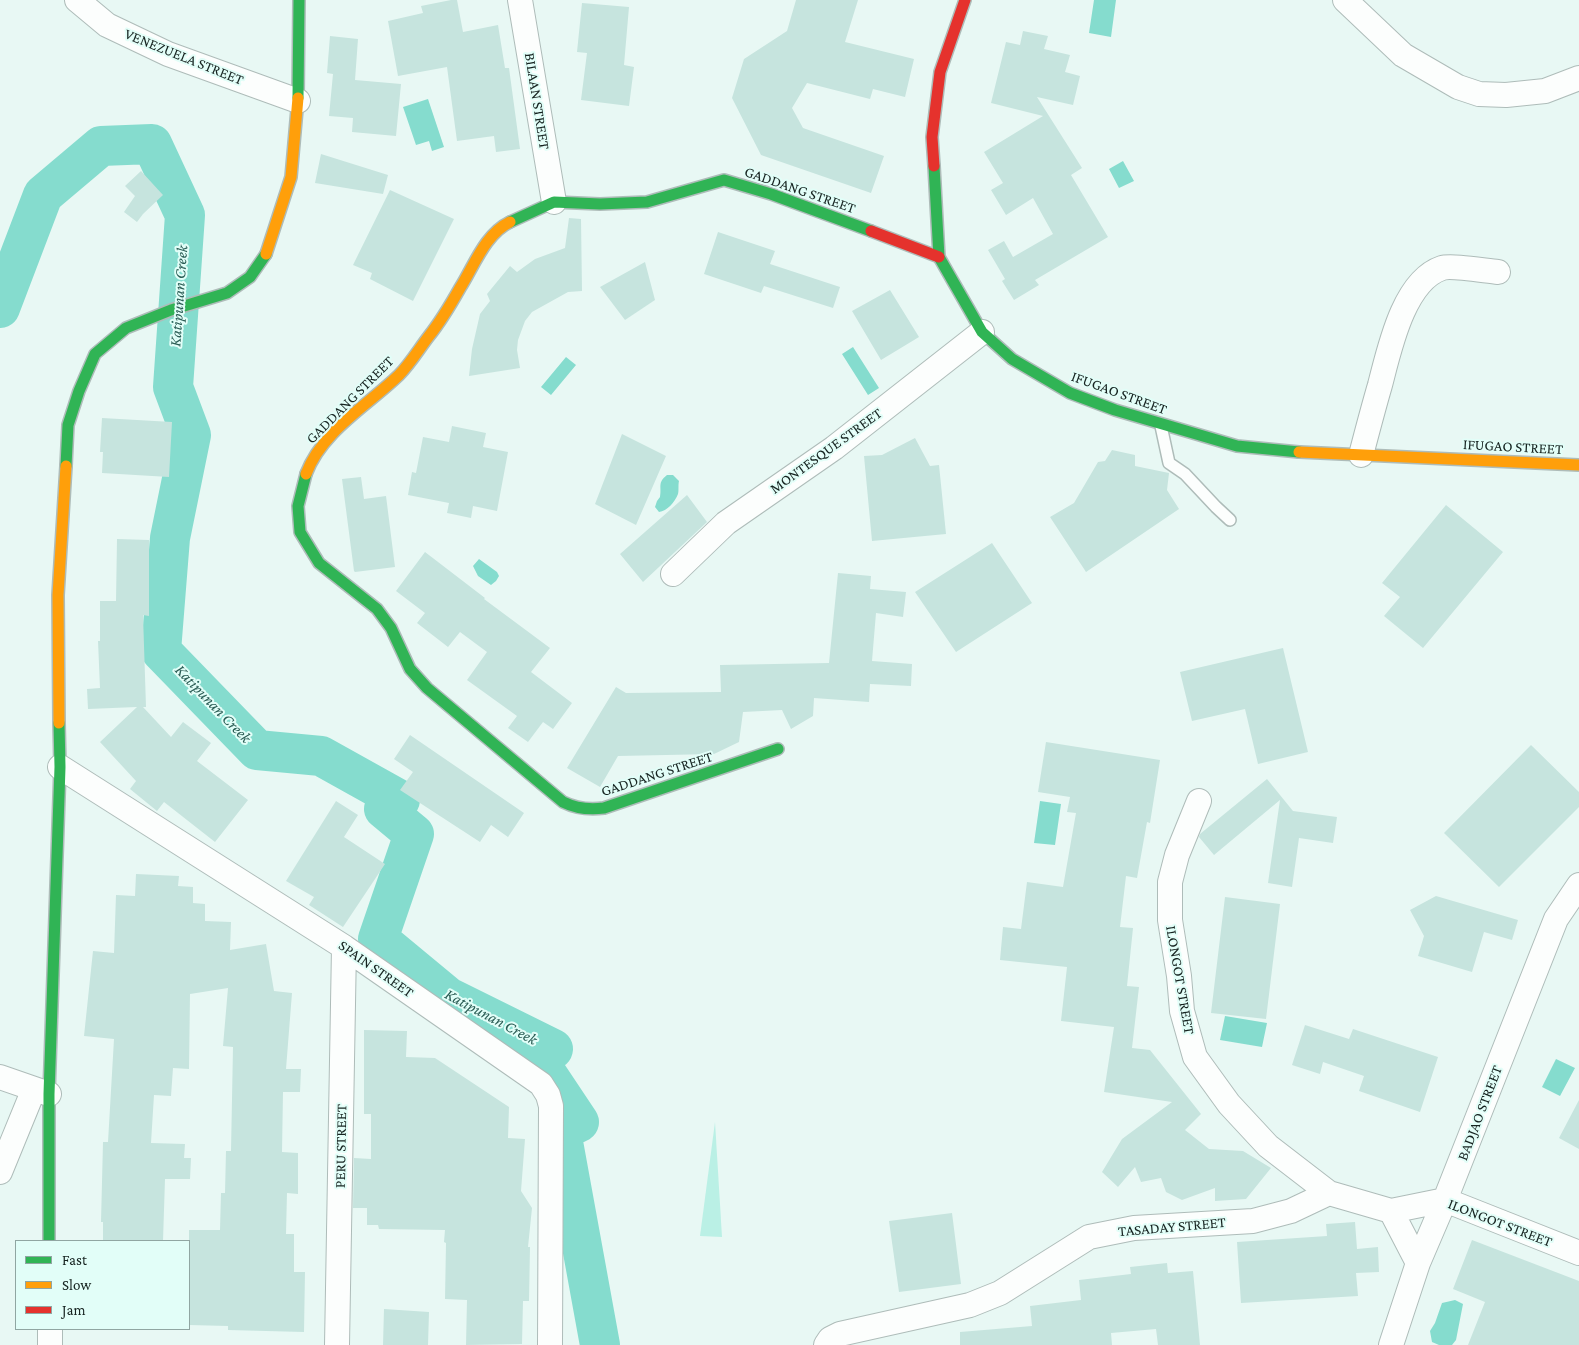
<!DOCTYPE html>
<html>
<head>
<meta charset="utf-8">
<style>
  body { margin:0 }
  #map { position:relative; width:1579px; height:1345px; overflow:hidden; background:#e8f8f4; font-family:"Crimson Pro",serif }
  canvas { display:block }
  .legend { position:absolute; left:15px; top:1240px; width:175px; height:90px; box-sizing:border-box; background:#e2fef8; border:1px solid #90a6a2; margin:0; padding:6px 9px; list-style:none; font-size:15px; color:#162320 }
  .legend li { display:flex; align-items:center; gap:10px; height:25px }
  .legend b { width:25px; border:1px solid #90a6a2 }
</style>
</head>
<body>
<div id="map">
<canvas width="1579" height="1345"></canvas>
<ul class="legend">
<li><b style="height:6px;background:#30b455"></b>Fast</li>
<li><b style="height:6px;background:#ff9f0a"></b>Slow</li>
<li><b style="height:6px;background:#e5322d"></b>Jam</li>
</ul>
</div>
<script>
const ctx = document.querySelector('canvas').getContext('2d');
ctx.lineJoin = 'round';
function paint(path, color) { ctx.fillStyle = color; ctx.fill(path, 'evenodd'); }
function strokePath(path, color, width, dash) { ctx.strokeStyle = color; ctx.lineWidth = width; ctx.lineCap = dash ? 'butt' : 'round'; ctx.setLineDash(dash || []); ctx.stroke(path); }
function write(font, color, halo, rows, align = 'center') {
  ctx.font = font + ' "Crimson Pro",serif'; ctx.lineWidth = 4; ctx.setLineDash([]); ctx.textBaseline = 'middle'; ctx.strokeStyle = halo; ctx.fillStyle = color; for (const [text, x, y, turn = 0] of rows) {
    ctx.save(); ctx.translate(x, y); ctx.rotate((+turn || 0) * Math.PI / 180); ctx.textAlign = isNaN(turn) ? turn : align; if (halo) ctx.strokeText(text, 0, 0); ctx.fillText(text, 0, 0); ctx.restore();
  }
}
const green = new Path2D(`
  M 715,1122 L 722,1237 L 700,1236 Z`);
const water = new Path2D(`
  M 1094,0 L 1116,0 L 1111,37 L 1089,33 Z
  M 428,99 L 444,147 L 432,151 L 429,141 L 416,145 L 403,107 Z
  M 1123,161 L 1134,181 L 1119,188 L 1109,169 Z
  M 853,347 L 879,388 L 868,395 L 842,354 Z
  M 566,357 L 576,365 L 551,395 L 541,387 Z
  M 667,475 L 673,475 L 679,481 C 678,485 679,491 678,494 C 675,502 667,511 659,512 L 655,507 L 657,501 L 660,497 C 662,486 657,483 667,475 Z
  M 479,559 L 497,572 L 499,576 L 496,581 L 491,585 L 478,576 L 473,566 Z
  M 1040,801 L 1061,804 L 1055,845 L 1034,843 Z
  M 1225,1016 L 1267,1023 L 1262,1047 L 1220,1040 Z
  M 1556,1059 L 1575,1068 L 1560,1096 L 1542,1087 Z
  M 1455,1300 L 1463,1304 L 1456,1340 L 1452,1345 L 1439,1345 L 1432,1342 L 1430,1331 L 1435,1323 L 1442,1303 Z`);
const river = new Path2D(`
  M 0,308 L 43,195 L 101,146 L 152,144 L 185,215 L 173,387 L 191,435 L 170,538 L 161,651 L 257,750 L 321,756 L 400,800 L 384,809 L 414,834 L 378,939 L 448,997 L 553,1049 L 535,1056 L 579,1122 L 561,1131 L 600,1345`);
const building = new Path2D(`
  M 451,0 L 457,0 L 463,32 L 498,25 L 505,68 L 509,68 L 520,149 L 496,152 L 494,136 L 457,141 L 447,67 L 398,76 L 388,21 L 423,13 L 421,6 Z
  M 796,0 L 858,0 L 845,42 L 914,59 L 905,97 L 873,89 L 870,99 L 807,83 L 792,108 L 803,128 L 884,156 L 871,193 L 761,155 L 732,98 L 744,59 L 787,31 Z
  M 582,3 L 629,7 L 624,65 L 634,67 L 629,106 L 581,100 L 587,53 L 577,52 Z
  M 1023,31 L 1048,36 L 1044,49 L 1070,55 L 1065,72 L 1080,76 L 1073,105 L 1037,97 L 1082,168 L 1071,175 L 1108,237 L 1035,280 L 1039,285 L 1014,300 L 1002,281 L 1005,279 L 988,250 L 1004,241 L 1013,257 L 1053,234 L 1033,198 L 1006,215 L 991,190 L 1003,183 L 984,152 L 1043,116 L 991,103 L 1006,42 L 1020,45 Z
  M 330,36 L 358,39 L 355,80 L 401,84 L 396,136 L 352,132 L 353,118 L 329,116 L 333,74 L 327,73 Z
  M 321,154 L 388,175 L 383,194 L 315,183 Z
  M 141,171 L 163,195 L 143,214 L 137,222 L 124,212 L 135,196 L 125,186 Z
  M 390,190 L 454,219 L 413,301 L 370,279 L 372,273 L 353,265 Z
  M 569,218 L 581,219 L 582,291 L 568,292 L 532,312 L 525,321 L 518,340 L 517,350 L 520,368 L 469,376 L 472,349 L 480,314 L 490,301 L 487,294 L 510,266 L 517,272 L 535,259 L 565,248 Z
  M 718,232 L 775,251 L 770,264 L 840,287 L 833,308 L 764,286 L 761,293 L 704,274 Z
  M 645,262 L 655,300 L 625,320 L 600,287 Z
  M 890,290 L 919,337 L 881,360 L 852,311 Z
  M 102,418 L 172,422 L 169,477 L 102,473 L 103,452 L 100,452 Z
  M 452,426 L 486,433 L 483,447 L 508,452 L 497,511 L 473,506 L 471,518 L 447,513 L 449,503 L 408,495 L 412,472 L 416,473 L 423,437 L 449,442 Z
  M 622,434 L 666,456 L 636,525 L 595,504 Z
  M 915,438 L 930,466 L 939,465 L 946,534 L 872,541 L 864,456 L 882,455 Z
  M 1112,450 L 1135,455 L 1135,466 L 1169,473 L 1167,490 L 1179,509 L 1086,572 L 1050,517 L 1074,503 L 1098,462 L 1105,461 Z
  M 361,477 L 364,499 L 386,496 L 395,567 L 355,572 L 354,571 L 342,479 Z
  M 687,495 L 707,522 L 643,582 L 620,554 Z
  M 1446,505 L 1503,552 L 1423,648 L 1384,616 L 1400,597 L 1382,583 Z
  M 117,539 L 149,540 L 149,616 L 143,615 L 146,707 L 143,707 L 171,737 L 183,722 L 211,743 L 197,761 L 248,800 L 215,842 L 164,802 L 157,811 L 130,789 L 136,781 L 100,742 L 137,707 L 88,709 L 87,689 L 100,688 L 98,641 L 100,641 L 100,601 L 116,601 Z
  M 992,543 L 1032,603 L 956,652 L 915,592 Z
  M 425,552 L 485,598 L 484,599 L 550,648 L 531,672 L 572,703 L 553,729 L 543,722 L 528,742 L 508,728 L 517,716 L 467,680 L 487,652 L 460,632 L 448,647 L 417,623 L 425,613 L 396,591 Z
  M 838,573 L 871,576 L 870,589 L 906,592 L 903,617 L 876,613 L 872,661 L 912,664 L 911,686 L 870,684 L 869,702 L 814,698 L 813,716 L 791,729 L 782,710 L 743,712 L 739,742 L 714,754 L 618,756 L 600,787 L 567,768 L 616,687 L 626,693 L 721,692 L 720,665 L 829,663 Z
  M 1283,648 L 1308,752 L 1258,764 L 1245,709 L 1192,721 L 1180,672 Z
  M 410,735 L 524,813 L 508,837 L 491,825 L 480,842 L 400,790 L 413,772 L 394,759 Z
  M 1046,742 L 1160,760 L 1150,823 L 1147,822 L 1137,878 L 1126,876 L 1120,927 L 1133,928 L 1127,986 L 1139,987 L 1132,1048 L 1150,1050 L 1201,1114 L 1185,1130 L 1209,1149 L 1243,1151 L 1271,1168 L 1246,1199 L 1215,1201 L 1215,1188 L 1182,1200 L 1166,1192 L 1161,1178 L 1141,1182 L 1135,1167 L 1118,1187 L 1102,1172 L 1122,1139 L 1172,1102 L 1104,1092 L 1114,1027 L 1061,1021 L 1067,967 L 1000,960 L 1003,927 L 1021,929 L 1027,882 L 1063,887 L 1076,813 L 1067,812 L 1070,797 L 1038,792 Z
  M 1531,745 L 1579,792 L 1579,807 L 1499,887 L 1444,833 Z
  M 1267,779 L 1293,811 L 1337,817 L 1333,843 L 1299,838 L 1292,887 L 1268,883 L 1280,800 L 1214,855 L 1199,837 L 1200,834 Z
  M 336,801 L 358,815 L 344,837 L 385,864 L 343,927 L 309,905 L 314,897 L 286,881 Z
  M 136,874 L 179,876 L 178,886 L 193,887 L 193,903 L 205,904 L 205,921 L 231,922 L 230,950 L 266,944 L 274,991 L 292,993 L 286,1069 L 301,1069 L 300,1092 L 283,1092 L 282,1152 L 298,1153 L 298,1194 L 287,1193 L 286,1234 L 294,1234 L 294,1272 L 305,1272 L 304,1332 L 228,1330 L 228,1326 L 189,1325 L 189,1230 L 220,1230 L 221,1193 L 225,1193 L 226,1151 L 231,1151 L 233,1047 L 223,1046 L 228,988 L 190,994 L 189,1069 L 173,1068 L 171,1096 L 154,1095 L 151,1143 L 185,1144 L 184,1158 L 191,1158 L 190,1179 L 165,1179 L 163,1241 L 103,1241 L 103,1222 L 101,1222 L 103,1142 L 108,1142 L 114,1039 L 84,1036 L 93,951 L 114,953 L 116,895 L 135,896 Z
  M 1436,896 L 1518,920 L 1512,940 L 1484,932 L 1472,972 L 1418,956 L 1424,936 L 1410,910 Z
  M 1225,897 L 1280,904 L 1266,1019 L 1211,1013 Z
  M 1305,1025 L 1349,1039 L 1353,1029 L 1438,1057 L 1420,1112 L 1359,1091 L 1364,1076 L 1323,1062 L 1320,1074 L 1292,1065 Z
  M 364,1030 L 407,1031 L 406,1057 L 435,1058 L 509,1107 L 508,1138 L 525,1139 L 521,1191 L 532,1208 L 528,1247 L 530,1247 L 529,1301 L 523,1301 L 522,1344 L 466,1345 L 467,1300 L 445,1299 L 446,1243 L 444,1242 L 445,1230 L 379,1229 L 378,1225 L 367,1225 L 367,1208 L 353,1208 L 354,1158 L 371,1159 L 371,1114 L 364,1114 Z
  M 1579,1100 L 1579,1149 L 1559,1138 Z
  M 952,1213 L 961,1284 L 899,1292 L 889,1221 Z
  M 1355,1222 L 1357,1249 L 1378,1247 L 1379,1272 L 1356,1273 L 1358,1296 L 1241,1303 L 1237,1242 L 1327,1236 L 1326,1224 Z
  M 1472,1240 L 1579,1281 L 1579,1345 L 1468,1345 L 1485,1302 L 1453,1289 Z
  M 1167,1263 L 1168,1273 L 1193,1271 L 1200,1345 L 1158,1345 L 1156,1329 L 1111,1333 L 1112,1345 L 960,1345 L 960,1332 L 1032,1326 L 1030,1306 L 1081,1300 L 1079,1280 L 1131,1274 L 1130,1267 Z
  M 384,1309 L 429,1312 L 428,1345 L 383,1345 Z`);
const lane = new Path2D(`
  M 1161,426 L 1169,463 L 1185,474 L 1216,507 L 1230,520`);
const street = new Path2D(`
  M 77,0 L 107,25 L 168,54 L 298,101
  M 520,0 L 554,202
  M 1345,0 L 1403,55 L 1458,87 L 1479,94 L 1506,95 L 1545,91 L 1579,78
  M 1361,455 C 1367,432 1373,409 1380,385 C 1389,351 1403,281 1442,268 C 1451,265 1486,271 1498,272
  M 673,574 L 726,523 L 834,448 L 982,332
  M 60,767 L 344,947 L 541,1084 L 548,1095 L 551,1106 L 550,1345
  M 1199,801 L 1177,855 L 1170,882 L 1170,920 L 1179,976 L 1182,1011 L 1195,1057 L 1229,1104 L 1268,1146 L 1329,1193 L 1391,1211 L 1445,1200 L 1579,1253
  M 0,1077 L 49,1094
  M 0,1172 L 34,1089
  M 1391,1211 L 1418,1263
  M 50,1329 L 50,1345
  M 337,1345 L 344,947
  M 826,1345 L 830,1339 L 840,1334 L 970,1305 L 1000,1293 L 1089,1237 L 1134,1228 L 1253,1221 L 1291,1211 L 1329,1193
  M 1391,1345 L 1418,1263 L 1445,1200 L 1556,919 L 1579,885`);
const fast = new Path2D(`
  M 298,98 L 299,0
  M 934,166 L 939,257 L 982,332 L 1012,359 L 1070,393 L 1115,410 L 1237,446 L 1299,452
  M 510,222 L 554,202 L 600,204 L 647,202 L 724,180 L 771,194 L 871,231
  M 66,466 L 68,425 L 79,391 L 95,354 L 126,328 L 171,310 L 227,293 L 250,277 L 266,254
  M 306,474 L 298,506 L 300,532 L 319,563 L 377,609 L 391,628 L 410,669 L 427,688 L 563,802 C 577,809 589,810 604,808 L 778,749
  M 49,1241 L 49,1094 L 60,767 L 59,723`);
const slow = new Path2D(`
  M 266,254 L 291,177 L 298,98
  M 1299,452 L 1579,465
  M 306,474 C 322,431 367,406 399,375 C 410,364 419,349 429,336 C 441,321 451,304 460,288 C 474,266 485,234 510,222
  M 59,723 L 58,595 L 66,466`);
const jam = new Path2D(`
  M 934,166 L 932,137 L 940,72 L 965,0
  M 871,231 L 939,257`);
const streetNames = [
  ["VENEZUELA STREET",184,57,22],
  ["BILAAN STREET",537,101,81],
  ["GADDANG STREET",800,190,19],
  ["IFUGAO STREET",1119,393,20],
  ["GADDANG STREET",350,400,-45],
  ["IFUGAO STREET",1513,447,3],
  ["MONTESQUE STREET",826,451,-36],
  ["GADDANG STREET",657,774,-18],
  ["SPAIN STREET",376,969,35],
  ["ILONGOT STREET",1180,980,80],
  ["BADJAO STREET",1480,1113,-69],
  ["PERU STREET",341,1146,-89],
  ["ILONGOT STREET",1500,1223,21],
  ["TASADAY STREET",1172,1227,-5]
];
const waterNames = [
  ["Katipunan Creek",179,296,-86],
  ["Katipunan Creek",213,704,46],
  ["Katipunan Creek",491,1017,28]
];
paint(green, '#baf0e5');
paint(water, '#85dcce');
strokePath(river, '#85dcce', 40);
paint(building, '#c6e4de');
strokePath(lane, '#aebcb9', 14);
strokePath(street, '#aebcb9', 26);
strokePath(fast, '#aebcb9', 14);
strokePath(slow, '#aebcb9', 14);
strokePath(jam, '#aebcb9', 14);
strokePath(lane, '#fcfefd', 11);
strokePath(street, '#fcfefd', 24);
strokePath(fast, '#30b455', 11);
strokePath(slow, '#ff9f0a', 11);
strokePath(jam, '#e5322d', 11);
write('15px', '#162320', '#e2fef8', streetNames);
write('italic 16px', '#2a5c54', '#e2fef8', waterNames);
</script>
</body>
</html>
